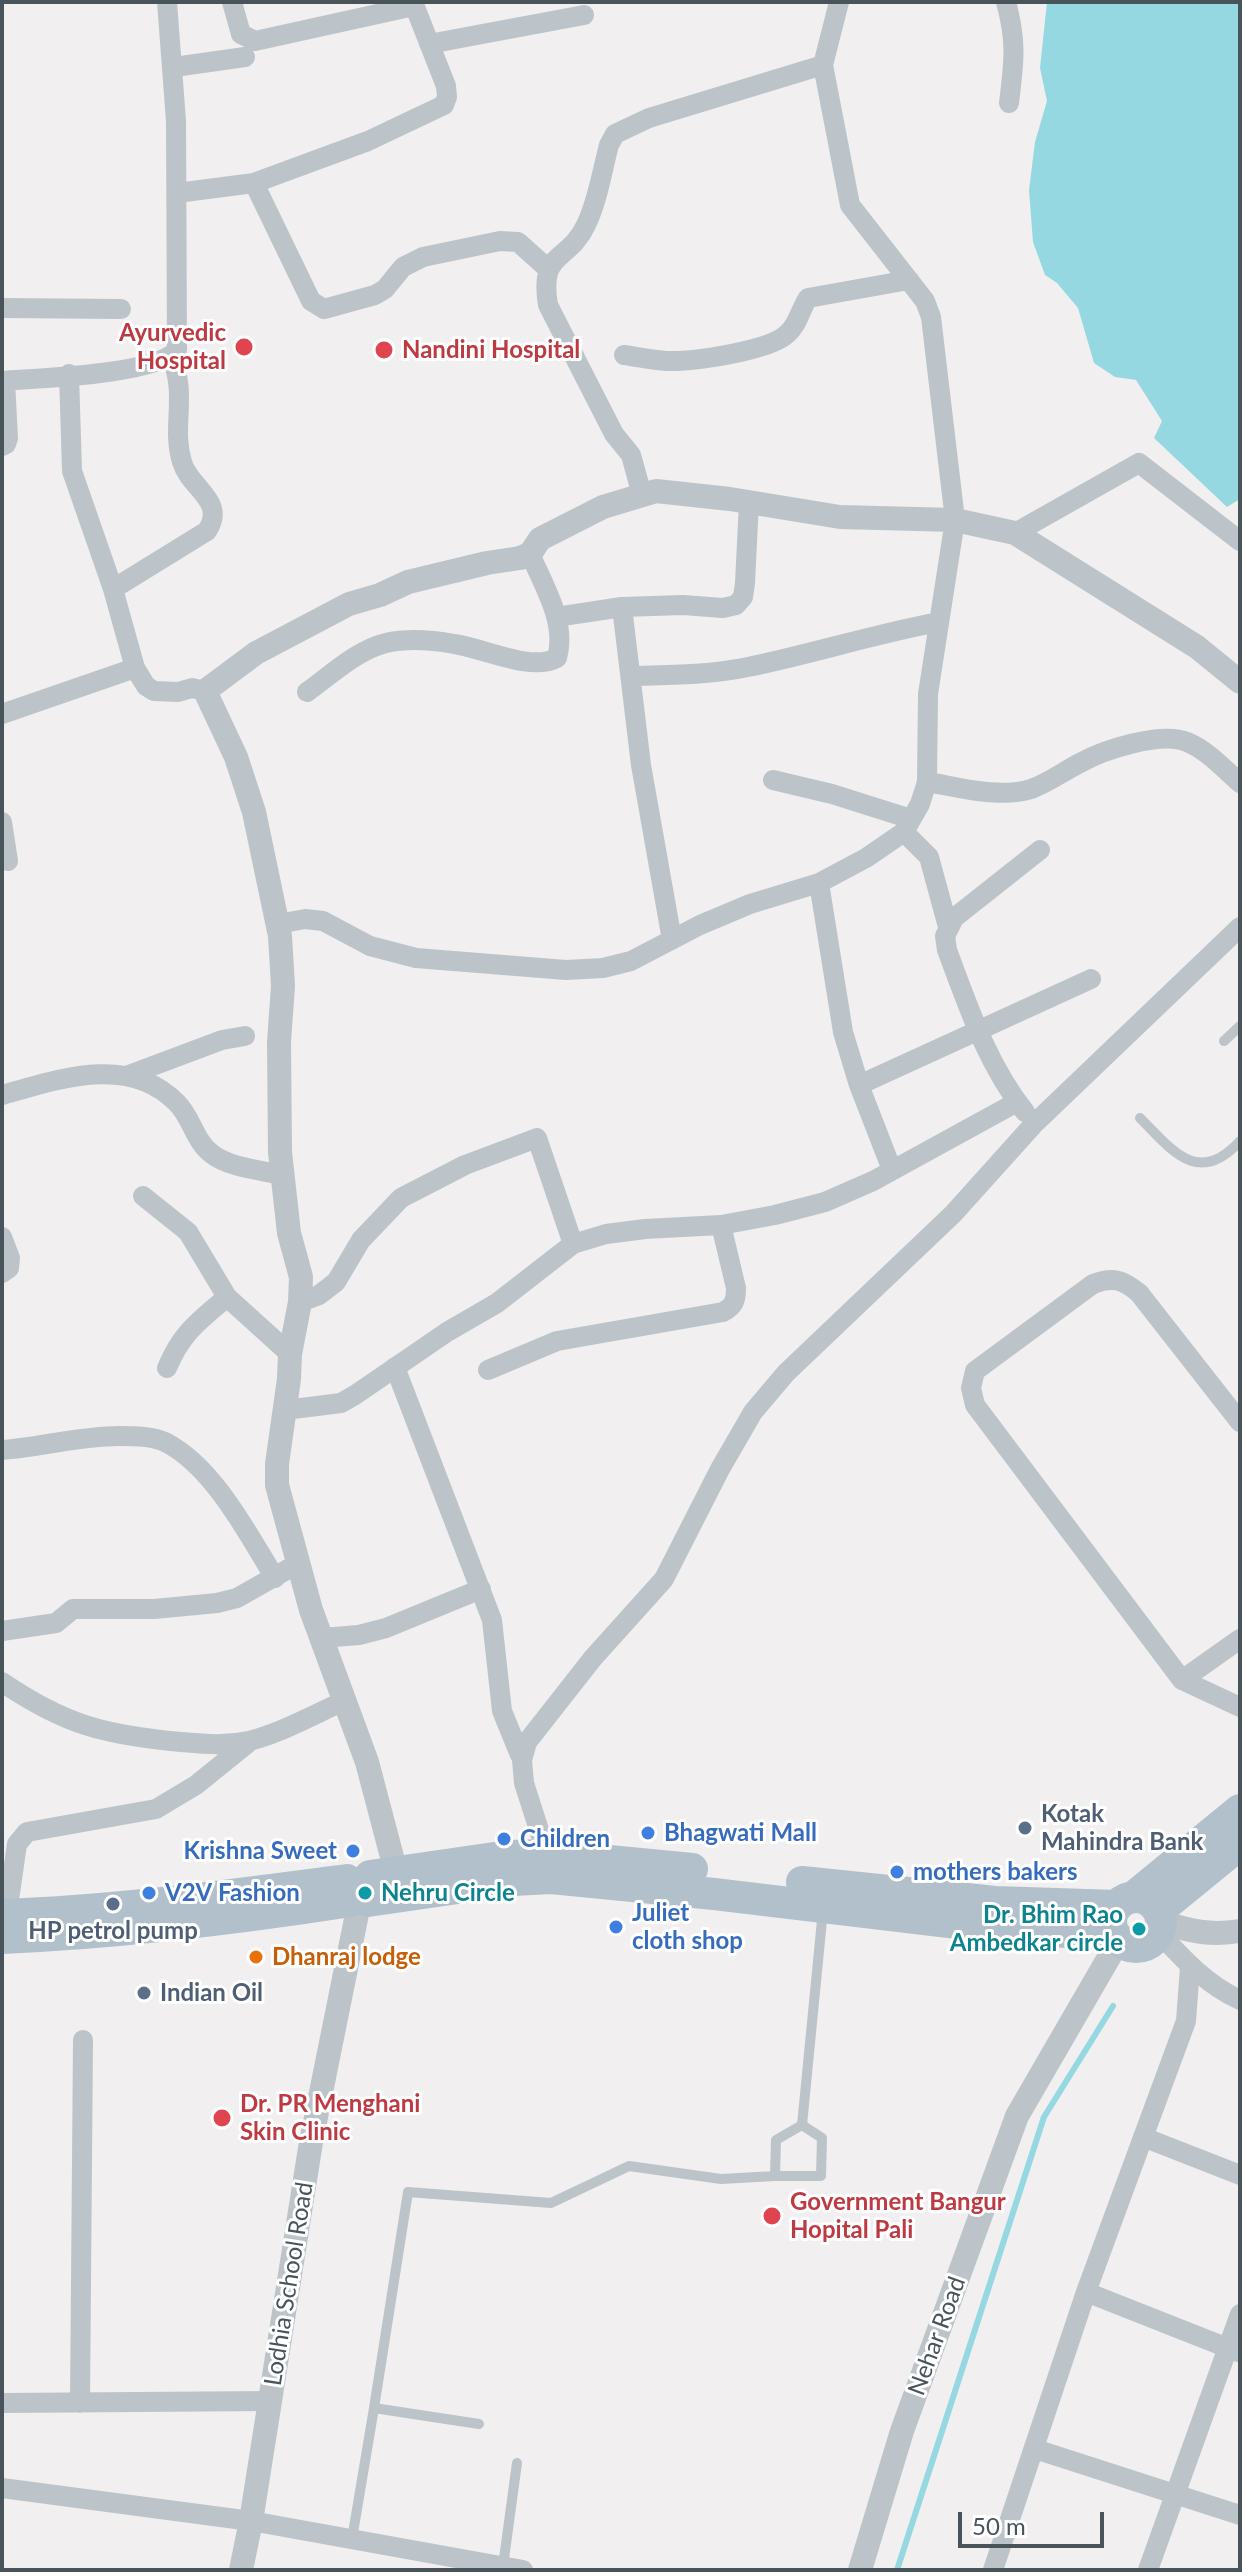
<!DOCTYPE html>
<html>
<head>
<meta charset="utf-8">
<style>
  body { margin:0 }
  #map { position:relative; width:1242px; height:2572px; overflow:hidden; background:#f1efef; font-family:Lato,sans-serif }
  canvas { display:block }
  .frame { position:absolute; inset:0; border:4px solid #49545a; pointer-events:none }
  .scale { position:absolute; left:958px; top:2512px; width:146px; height:36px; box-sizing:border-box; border:4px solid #49545a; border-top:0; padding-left:10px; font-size:24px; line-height:28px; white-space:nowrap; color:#49545a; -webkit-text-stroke:6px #fff; paint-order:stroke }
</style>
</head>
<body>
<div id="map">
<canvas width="1242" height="2572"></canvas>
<div class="frame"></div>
<div class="scale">50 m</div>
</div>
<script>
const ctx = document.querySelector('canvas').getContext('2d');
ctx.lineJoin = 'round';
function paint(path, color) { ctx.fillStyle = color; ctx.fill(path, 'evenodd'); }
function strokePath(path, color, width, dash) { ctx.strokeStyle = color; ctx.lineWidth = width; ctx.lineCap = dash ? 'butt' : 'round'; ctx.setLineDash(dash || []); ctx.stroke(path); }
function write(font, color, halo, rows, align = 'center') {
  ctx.font = font + ' Lato,sans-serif'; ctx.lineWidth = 6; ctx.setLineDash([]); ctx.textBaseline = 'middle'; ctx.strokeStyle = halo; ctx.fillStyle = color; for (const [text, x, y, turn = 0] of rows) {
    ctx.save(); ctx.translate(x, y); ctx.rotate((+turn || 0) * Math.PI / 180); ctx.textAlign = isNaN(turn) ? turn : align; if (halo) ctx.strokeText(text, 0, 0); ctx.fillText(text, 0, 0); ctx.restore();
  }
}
const water = new Path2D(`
  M 1047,2 L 1240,2 L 1240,499 L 1227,507 L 1154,438 L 1162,421 L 1136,380 L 1115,377 L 1094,363 L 1078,308 L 1057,283 L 1045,275 L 1033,242 L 1029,190 L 1035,142 L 1047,101 L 1040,68 Z`);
const stream = new Path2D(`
  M 897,2570 L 1044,2117 L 1113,2006`);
const service = new Path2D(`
  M 1224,1041 L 1240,1026
  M 1140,1118 C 1172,1150 1198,1187 1240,1141
  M 802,2125 L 776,2140 L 775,2176 L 821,2176 L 822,2138 L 802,2125 L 823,1910
  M 479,2424 L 374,2408 L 408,2192 L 551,2203 L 629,2166 L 721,2179 L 775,2176
  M 352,2539 L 374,2408
  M 503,2566 L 517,2463`);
const minor = new Path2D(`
  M 232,2 L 241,34 L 255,41 L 414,6
  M 1006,2 C 1017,42 1014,62 1009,103
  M 429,44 L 584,15
  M 174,67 L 245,57
  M 254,183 L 311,301 L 324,309 L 375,295 L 385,289 L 403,267 L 423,257 L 500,241 L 518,242 L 547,268
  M 177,193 L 254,183 L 368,141 L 444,105 L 447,97 L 446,86 L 413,2
  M 2,308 L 121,309
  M 624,355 C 638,357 653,360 667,361 C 692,362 769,351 787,334 C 798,325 800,310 808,298 L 909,280
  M 69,374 L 72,471 L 113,589 L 135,668 L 146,686 L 154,691 L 178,692 L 192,688 L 205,691
  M 2,381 C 38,378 155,375 177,350 L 176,121 L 167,2
  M 2,446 L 6,444 L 8,438 L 5,381
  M 642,495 L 631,455 L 614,434 L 548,305 C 539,250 568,263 586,225 C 598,200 602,171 609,145 L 615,134 L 649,118 L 823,65
  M 1015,533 L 1139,463 L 1240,541
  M 113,589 L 207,531 C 227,501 190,489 182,462 C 171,426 188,396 171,356
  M 622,607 L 641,765 L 672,940
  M 556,617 L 622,607 L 683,605 L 723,608 L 736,605 L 743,597 L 745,583 L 749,502
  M 631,676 C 671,675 709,675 748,667 C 812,654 874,634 939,622
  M 307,692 C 331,675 357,650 386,643 C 408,638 432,640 454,644 C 483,648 531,672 557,658 C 567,623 544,586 530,554
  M 2,714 L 135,668
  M 773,780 L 832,794 L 911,819
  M 927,782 C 959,787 999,799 1031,789 C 1048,783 1064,771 1080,763 C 1103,750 1161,731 1187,742 C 1207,750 1223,768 1240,783
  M 2,822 L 8,861
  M 904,832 L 929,857 L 948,927
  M 819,883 L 843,1032 L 859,1085 L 892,1170
  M 278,924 L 305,919 L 323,921 L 370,946 L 416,958 L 566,970 L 603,968 L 631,961 L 700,925 L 750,904 L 819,883 L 866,858 L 904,832 L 920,804 L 927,782 L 928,694 L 955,520 L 931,317 L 925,301 L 850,205 L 823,65 L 839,2
  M 126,1076 L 222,1040 L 245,1036
  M 859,1085 L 1091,979
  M 2,1095 C 59,1079 129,1054 177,1103 C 192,1118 195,1142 212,1154 C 230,1168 261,1170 282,1175
  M 1025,1112 C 987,1064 968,1006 947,950 L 945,936 L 954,918 L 1040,850
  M 143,1196 L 188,1232 L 227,1297 L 290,1354
  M 2,1237 L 10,1258 L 9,1268 L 2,1273
  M 300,1302 L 319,1295 L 336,1282 L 361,1240 L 401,1198 L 465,1165 L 537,1138 L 573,1244
  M 395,1367 L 492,1620 L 502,1711 L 520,1755 L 523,1750
  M 167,1368 C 182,1332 198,1322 227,1297
  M 488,1370 L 557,1341 L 723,1312 C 734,1306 736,1301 736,1288 L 721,1225
  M 285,1410 L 341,1403 L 355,1395 L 447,1332 L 497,1303 L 573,1244 L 606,1234 L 645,1229 L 721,1225 L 775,1215 L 825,1202 L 873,1181 L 1017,1102
  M 1240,1422 L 1139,1293 C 1123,1280 1113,1276 1093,1284 L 975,1371 L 971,1388 L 975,1405 L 1182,1680 L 1240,1707
  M 2,1450 C 41,1447 80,1436 119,1436 C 135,1436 153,1436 167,1443 C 214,1468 248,1534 275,1578
  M 2,1631 L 56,1623 L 73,1609 L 154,1609 L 217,1603 L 237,1598 L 297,1564
  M 322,1638 L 359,1635 L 386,1628 L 481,1589
  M 1182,1680 L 1240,1639
  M 2,1682 C 65,1725 105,1735 181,1742 C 205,1744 225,1746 249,1741 C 281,1733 315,1714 346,1700
  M 547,1855 L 524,1783 L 522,1760 L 527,1742 L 593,1658 L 664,1579 L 720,1469 L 753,1412 L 786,1373 L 953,1214 L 1034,1124 L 1240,927
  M 7,1914 L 17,1844 L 27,1832 L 156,1809 L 196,1785 L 248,1743
  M 1159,1933 C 1184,1960 1207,1985 1240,2000
  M 1143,2137 L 1240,2175
  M 1086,2292 L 1238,2352
  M 2,2403 L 270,2401
  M 80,2403 L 83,2040
  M 1035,2449 L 1240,2515
  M 2,2488 L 251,2521 L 523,2570
  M 993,2570 L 1086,2292 L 1186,2021 L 1190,1967
  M 1148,2570 L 1240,2314`);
const tertiary = new Path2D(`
  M 396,1872 L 367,1762 L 311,1610 L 277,1485 L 277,1464 L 289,1379 L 290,1354 L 300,1302 L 301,1277 L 289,1233 L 280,1152 L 279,1042 L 283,986 L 280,936 L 254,812 L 236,757 L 205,691 L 256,653 L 349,604 L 380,595 L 408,582 L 487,563 L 520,558 L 530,554 L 540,539 L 603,507 L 656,491 L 730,499 L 840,517 L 955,520 L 1015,533 L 1197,647 L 1240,682
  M 1162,1922 C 1189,1931 1211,1936 1240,1931
  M 241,2570 L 251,2521 L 311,2142 L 359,1904
  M 860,2570 L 902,2431 L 1017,2116 L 1119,1940`);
const primary = new Path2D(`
  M 370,1876 L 508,1856 L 547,1855 L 692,1869
  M 802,1882 L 995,1902 L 1117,1906
  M 1135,1896 L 1240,1810
  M1111 1922a25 25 0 1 1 50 0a25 25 0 1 1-50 0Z
  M 368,1901 L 513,1880 L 551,1878 L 714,1894 L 966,1924 L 1116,1936
  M 1159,1910 L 1240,1844
  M 2,1915 C 118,1911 232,1895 347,1880
  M 2,1938 C 119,1933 235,1919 351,1901`);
const markers = [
  [244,347,10,"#e0444e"],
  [384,350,10,"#e0444e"],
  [1025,1828,8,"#5c6f8a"],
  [648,1833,8,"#3f7fe0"],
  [504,1839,8,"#3f7fe0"],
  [353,1851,8,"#3f7fe0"],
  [897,1872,8,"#3f7fe0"],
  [149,1893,8,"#3f7fe0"],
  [365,1893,8,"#0f9aa8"],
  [113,1904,8,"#5c6f8a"],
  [616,1927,8,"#3f7fe0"],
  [1139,1929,8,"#0f9aa8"],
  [256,1957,8,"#e8710a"],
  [144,1993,8,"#5c6f8a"],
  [222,2118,10,"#e0444e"],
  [772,2216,10,"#e0444e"]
];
const healthNames = [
  ["Ayurvedic",226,333,"right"],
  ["Hospital",226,361,"right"],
  ["Nandini Hospital",402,350],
  ["Dr. PR Menghani",240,2104],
  ["Skin Clinic",240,2132],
  ["Government Bangur",790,2202],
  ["Hopital Pali",790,2230]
];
const serviceNames = [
  ["Kotak",1041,1814],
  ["Mahindra Bank",1041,1842],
  ["HP petrol pump",113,1931,"center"],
  ["Indian Oil",160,1993]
];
const shopNames = [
  ["Bhagwati Mall",664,1833],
  ["Children",520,1839],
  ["Krishna Sweet",337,1851,"right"],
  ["mothers bakers",913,1872],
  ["V2V Fashion",165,1893],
  ["Juliet",632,1913],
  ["cloth shop",632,1941]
];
const cultureNames = [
  ["Nehru Circle",381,1893],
  ["Dr. Bhim Rao",1123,1915,"right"],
  ["Ambedkar circle",1123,1943,"right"]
];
const foodNames = [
  ["Dhanraj lodge",272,1957]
];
const streetNames = [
  ["Lodhia School Road",289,2284,-81],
  ["Nehar Road",937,2336,-70]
];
paint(water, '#95d8e2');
strokePath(stream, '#95d8e2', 6);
strokePath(service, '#bcc4ca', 10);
strokePath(minor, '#bcc4ca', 20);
strokePath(tertiary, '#bcc4ca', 24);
strokePath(primary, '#b2c0cb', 32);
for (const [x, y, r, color] of markers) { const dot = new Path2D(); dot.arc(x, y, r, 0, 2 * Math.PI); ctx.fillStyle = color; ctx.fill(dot); strokePath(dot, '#fff', 3); }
write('bold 24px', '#be3a42', '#fff', healthNames, 'left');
write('bold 24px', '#4e5e75', '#fff', serviceNames, 'left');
write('bold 24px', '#366cbe', '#fff', shopNames, 'left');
write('bold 24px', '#0d838f', '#fff', cultureNames, 'left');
write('bold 24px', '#c56008', '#fff', foodNames, 'left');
write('24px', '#49545a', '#fff', streetNames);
</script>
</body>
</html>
